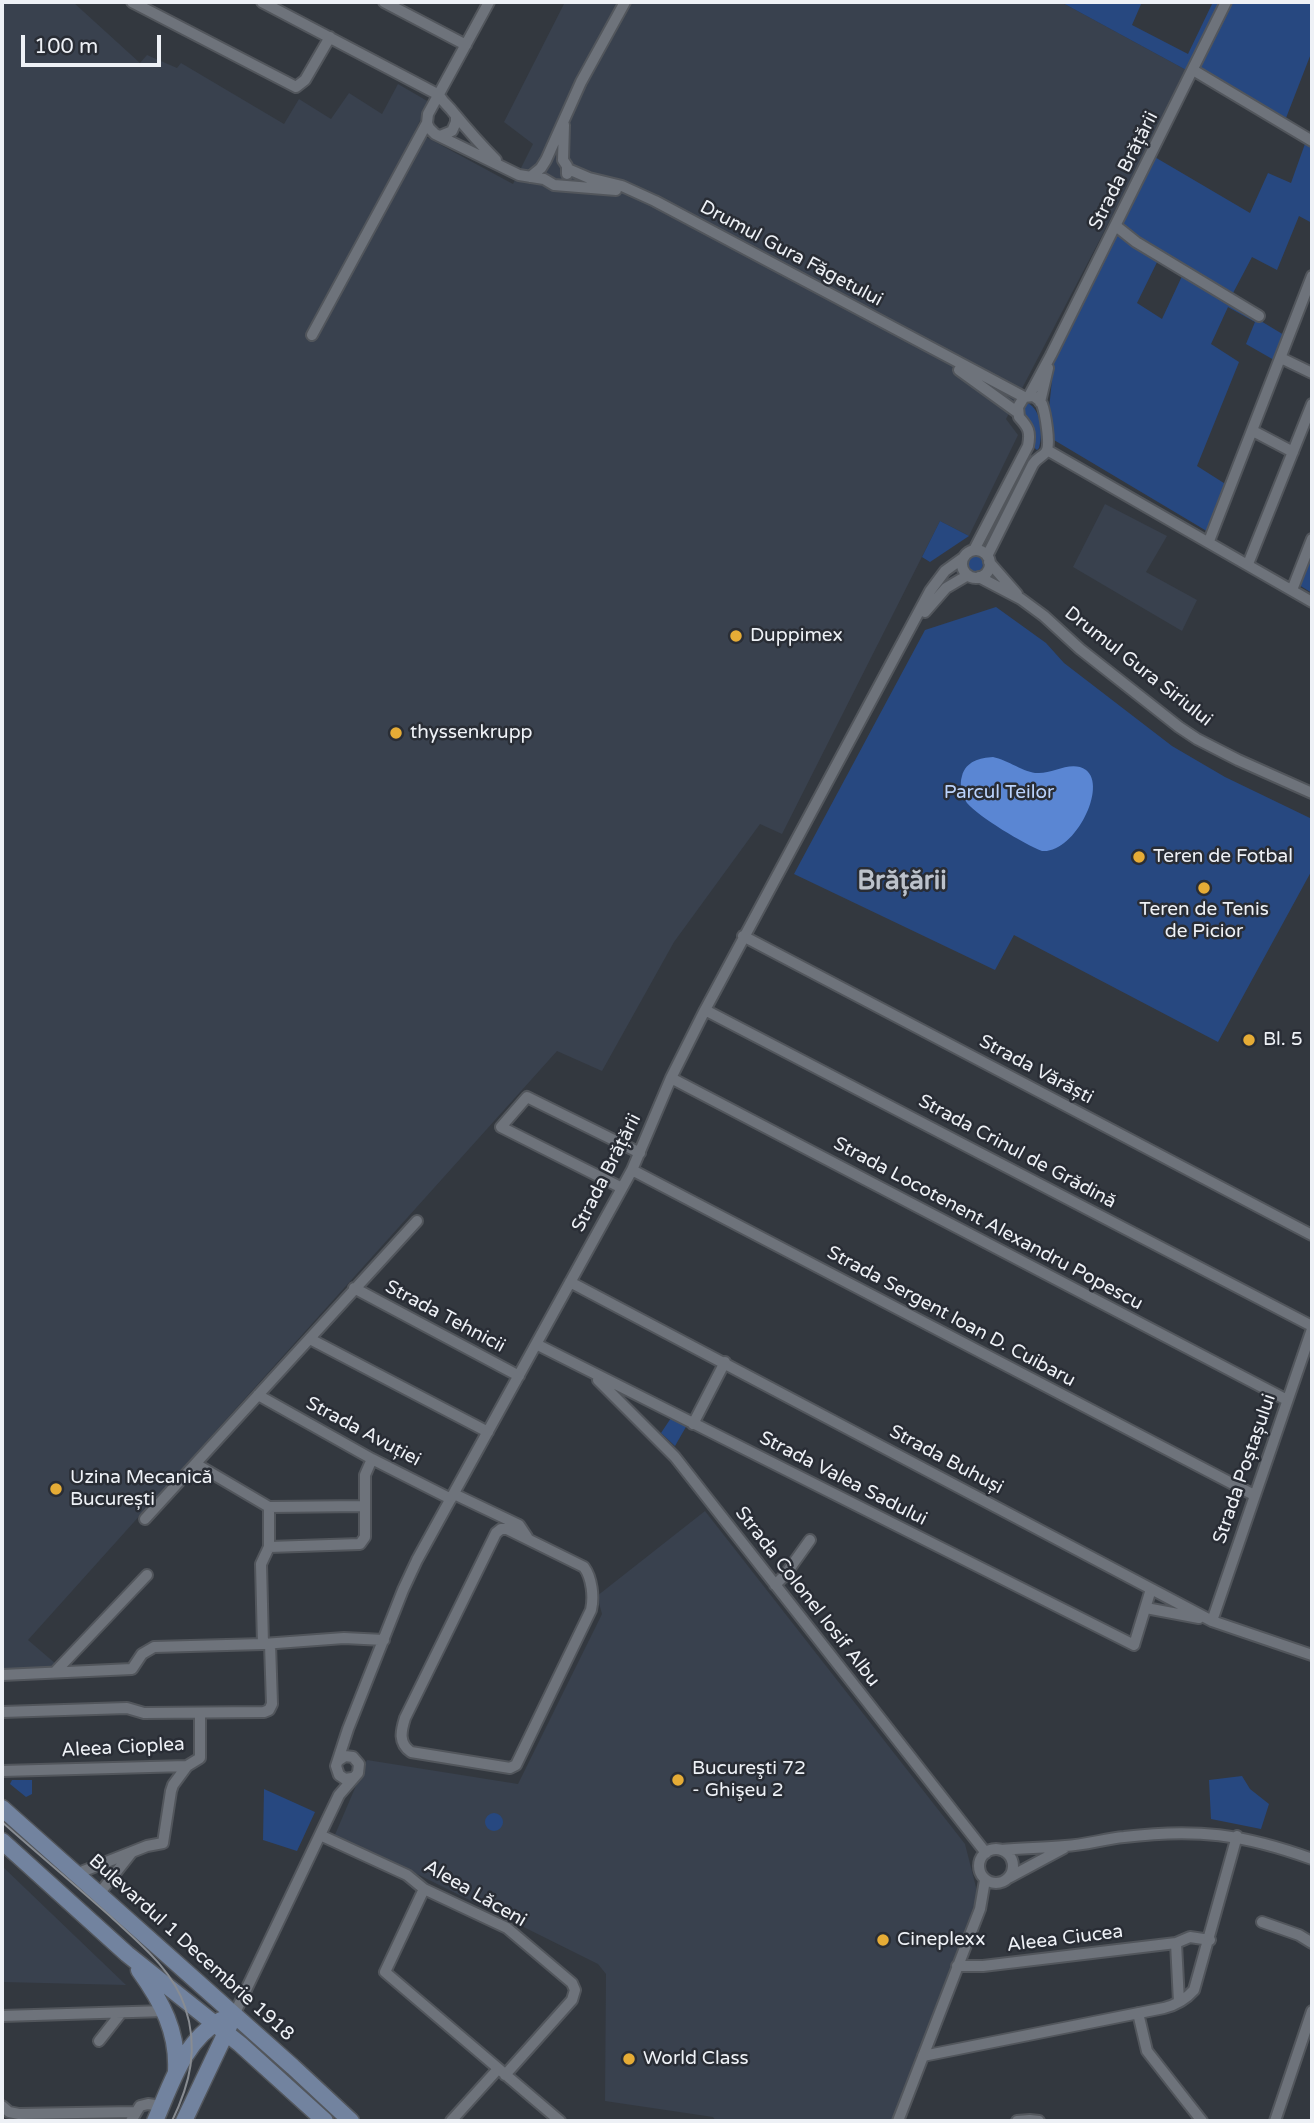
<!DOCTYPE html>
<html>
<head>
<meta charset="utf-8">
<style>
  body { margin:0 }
  #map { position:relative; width:1314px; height:2123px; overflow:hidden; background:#33383f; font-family:"Varela Round",sans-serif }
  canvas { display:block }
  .frame { position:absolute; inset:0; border:4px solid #eef1f6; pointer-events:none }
  .scale { position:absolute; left:21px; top:35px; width:140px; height:32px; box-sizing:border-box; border:4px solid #eef1f6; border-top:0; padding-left:9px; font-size:21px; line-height:24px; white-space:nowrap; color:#eef1f6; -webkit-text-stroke:5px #292d35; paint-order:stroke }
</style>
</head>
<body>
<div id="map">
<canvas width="1314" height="2123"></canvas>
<div class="frame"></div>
<div class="scale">100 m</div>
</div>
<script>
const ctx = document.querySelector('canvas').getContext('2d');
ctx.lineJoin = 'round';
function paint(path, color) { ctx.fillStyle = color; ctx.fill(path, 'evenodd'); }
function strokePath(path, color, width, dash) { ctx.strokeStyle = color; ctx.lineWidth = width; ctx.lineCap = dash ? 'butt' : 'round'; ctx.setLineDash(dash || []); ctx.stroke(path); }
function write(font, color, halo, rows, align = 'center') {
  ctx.font = font + ' "Varela Round",sans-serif'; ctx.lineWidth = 5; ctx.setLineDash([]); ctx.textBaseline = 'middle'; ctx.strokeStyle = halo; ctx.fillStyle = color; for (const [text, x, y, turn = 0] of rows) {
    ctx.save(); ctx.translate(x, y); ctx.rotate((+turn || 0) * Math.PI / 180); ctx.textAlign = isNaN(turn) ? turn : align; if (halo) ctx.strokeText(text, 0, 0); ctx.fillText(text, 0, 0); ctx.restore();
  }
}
const built = new Path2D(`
  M 2,2 L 73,2 L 140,63 L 147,55 L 177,68 L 181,63 L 284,124 L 299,99 L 331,119 L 349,93 L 382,114 L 398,84 L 429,102 L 415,131 L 513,184 L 533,144 L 504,122 L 565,2 L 1061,2 L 1188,71 L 1006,419 L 1018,435 L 969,536 L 940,521 L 782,834 L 760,824 L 674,942 L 602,1071 L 557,1051 L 28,1640 L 56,1664 L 52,1668 L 2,1669 Z
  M 1105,504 L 1167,536 L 1146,572 L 1197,600 L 1182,631 L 1073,567 Z
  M 705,1511 L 965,1844 L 978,1895 L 892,2121 L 716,2121 L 713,2117 L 605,2101 L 606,1974 L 598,1964 L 409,1870 L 334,1837 L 367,1760 L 518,1784 L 602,1614 L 597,1596 Z
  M 2,1866 L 126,1985 L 2,1982 Z`);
const green = new Path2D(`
  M 1061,2 L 1142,2 L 1132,25 L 1188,54 L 1213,2 L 1312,2 L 1312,51 L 1286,118 L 1200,69 L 1188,71 Z
  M 1306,141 L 1312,145 L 1312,223 L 1299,216 L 1277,270 L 1252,257 L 1233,293 L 1162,252 L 1137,303 L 1162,319 L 1183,274 L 1284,335 L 1274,360 L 1246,344 L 1255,322 L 1228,307 L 1211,344 L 1239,362 L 1197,466 L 1227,485 L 1210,533 L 1054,440 L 1049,409 L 1054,360 L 1153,156 L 1250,213 L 1268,173 L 1291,183 Z
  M 1028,403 C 1042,411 1043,434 1039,448 L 1037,450 C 1026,442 1023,420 1022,406 Z
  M 940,521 L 969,536 L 930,562 L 922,557 Z
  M 1312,551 L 1312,593 L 1299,585 Z
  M967 564a8 8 0 1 1 16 0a8 8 0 1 1-16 0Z
  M 996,607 L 1046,643 L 1064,663 L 1172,746 L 1225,777 L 1312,819 L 1312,870 L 1218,1042 L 1014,935 L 995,970 L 794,874 L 925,630 Z
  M 671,1418 L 687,1425 L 675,1446 L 661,1433 Z
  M 1242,1776 L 1250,1789 L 1269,1804 L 1261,1829 L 1211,1819 L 1209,1780 Z
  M 12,1780 L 32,1780 L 32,1794 L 26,1797 L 10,1784 Z
  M 264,1789 L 315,1812 L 297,1851 L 263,1840 Z
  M485 1822a9 9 0 1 1 18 0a9 9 0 1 1-18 0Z`);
const water = new Path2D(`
  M 993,757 C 1008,760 1026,774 1039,773 C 1054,773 1072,760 1086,770 C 1108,787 1074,854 1042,851 C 1024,844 979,817 967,803 C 962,795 959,785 962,776 C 966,761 980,758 993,757 Z`);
const street = new Path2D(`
  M 132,2 L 296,87 L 305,80 L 330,37
  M 262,2 L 439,95
  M 384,2 L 466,45
  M 1193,70 L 1312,141
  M 439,95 C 445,105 448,105 453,112 C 467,129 481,145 496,160
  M 427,123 L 429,128 L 435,134 L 519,175 L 544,179 L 554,185 L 616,190
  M 564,125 L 563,160 L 567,166 L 567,174
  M 440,136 L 452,131 L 456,122 L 456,117
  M 568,169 L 589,178 L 622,186 L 655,201 L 1024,397
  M 530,177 L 541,168 L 546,160 L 581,82 L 625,2
  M 1116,226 L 1136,242 L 1259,316
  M 312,335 L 427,123 L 428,114 L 489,2
  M 1281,358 L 1312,373
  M 959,370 L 1017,412
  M 1029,396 L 1051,355 L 1226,2
  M 1040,402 L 1048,368
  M 1253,431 L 1293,452
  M 1047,450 L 1312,602
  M 1209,541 L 1312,276
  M 974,550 L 1028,446 C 1031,431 1028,427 1019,417 L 1018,407 L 1024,397 L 1033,396 C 1038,399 1039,399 1042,404 C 1045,412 1051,445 1046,452 C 1042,457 1037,458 1033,464 L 987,556
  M962 564a14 14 0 1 1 28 0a14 14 0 1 1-28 0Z
  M 989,562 L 1017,594
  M 1248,564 L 1312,404
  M 979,577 L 1021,599 L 1044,616 L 1080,649 L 1179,727 L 1197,739 L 1238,760 L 1312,793
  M 1292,590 L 1312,539
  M 925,612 L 946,588 L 968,575
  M 743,936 L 1312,1235
  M 705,1010 L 1312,1326
  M 671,1078 L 1287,1400
  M 632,1170 L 1254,1495
  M 622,1188 L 501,1127 L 527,1097 L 640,1153
  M 570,1282 L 1212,1621 L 1312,1655
  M 354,1288 L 519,1376
  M 310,1339 L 488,1432
  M 536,1344 L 1134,1645 L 1151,1589
  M 598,1380 L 675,1457 L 986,1853
  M 258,1395 L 372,1459 L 451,1499
  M 693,1424 L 725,1362
  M 196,1464 L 269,1507 L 365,1506
  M 454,1494 L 519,1525 L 527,1537
  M 145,1519 L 417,1221
  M 501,1529 L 507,1529 L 584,1567 C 592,1578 594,1597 591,1610 L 516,1765 L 510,1768 L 411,1752 C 398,1743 401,1731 405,1718 L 496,1533 Z
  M 269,1547 L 360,1544 L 365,1537 L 365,1475 L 372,1459
  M 775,1585 L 785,1575 L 810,1540
  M 1146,1608 L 1199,1618
  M 1212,1621 L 1312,1329
  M 263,1644 L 261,1564 L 269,1547 L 269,1507
  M 55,1672 L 147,1575
  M 2,1675 L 132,1669 L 142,1654 L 154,1647 L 263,1644 L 344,1638 L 384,1640
  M 2,1712 L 127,1708 L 144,1713 L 264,1712 L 269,1710 L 272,1704 L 270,1644
  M 2,1771 L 187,1766 L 200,1758 L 200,1713
  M 352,1778 L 345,1779 L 339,1775 L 336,1766 L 348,1729 L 403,1590 L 417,1560 L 632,1170 L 671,1078 L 705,1010 L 930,591 L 945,571 L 963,558
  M 320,1835 L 407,1875 L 424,1889 L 507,1928 L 572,1983 L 575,1990 L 572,2000 L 505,2075
  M979 1866a17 17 0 1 1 34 0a17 17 0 1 1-34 0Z
  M 1001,1850 C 1023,1848 1044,1848 1065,1846 C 1085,1845 1104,1839 1124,1837 C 1196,1828 1243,1834 1312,1859
  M 76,1874 L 147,1846 L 163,1843 L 171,1791 L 173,1785 L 187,1766
  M 1010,1877 L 1064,1848
  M 424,1889 L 385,1972 L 560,2121
  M 99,1894 L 132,1852
  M 1262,1922 L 1299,1935 L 1312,1943
  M 1176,1943 L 1179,2002
  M 957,1966 L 983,1966 L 1176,1943 L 1190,1937 L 1210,1940
  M 1138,2013 L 1147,2051 L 1202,2121
  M 234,2015 L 339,1795 L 358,1773 L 359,1764 L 353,1757 L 345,1756 L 339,1760
  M 2,2016 L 165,2011
  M 99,2041 L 121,2013
  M 923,2056 L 1164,2008 C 1176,2005 1186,1999 1194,1990 L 1237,1836
  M 2,2106 L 9,2112 L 19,2114 L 135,2112
  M 131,2121 L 140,2106 L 148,2104 L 162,2106
  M 451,2121 L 498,2069
  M 898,2121 L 980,1909 L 985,1880
  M 1017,2121 L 1030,2120 L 1039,2121
  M 1275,2121 L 1312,2011`);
const secondary = new Path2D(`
  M 2,1808 L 293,2067 L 351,2121
  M 2,1841 L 127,1954 L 240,2044 L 325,2121
  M 139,1970 C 162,2002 178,2032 176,2071
  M 155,2121 C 171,2085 184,2040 221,2020
  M 184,2121 L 230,2024`);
const tram = new Path2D(`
  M 2,1822 C 38,1854 75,1885 111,1917 C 139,1943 173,1970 185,2007 C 199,2048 190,2084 172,2121`);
const markers = [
  [736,636,7,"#e6ac36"],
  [396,733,7,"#e6ac36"],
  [1139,857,7,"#e6ac36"],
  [1204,888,7,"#e6ac36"],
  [1249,1040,7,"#e6ac36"],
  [56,1489,7,"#e6ac36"],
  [678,1780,7,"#e6ac36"],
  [883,1940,7,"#e6ac36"],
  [629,2059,7,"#e6ac36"]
];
const streetNames = [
  ["Strada Brățării",1124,171,-63],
  ["Drumul Gura Făgetului",791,254,28],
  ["Drumul Gura Siriului",1138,667,38],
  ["Strada Vărăști",1036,1070,28],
  ["Strada Crinul de Grădină",1017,1152,28],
  ["Strada Brățării",607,1173,-63],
  ["Strada Locotenent Alexandru Popescu",988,1224,28],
  ["Strada Tehnicii",445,1317,28],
  ["Strada Sergent Ioan D. Cuibaru",951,1317,28],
  ["Strada Avuției",363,1432,28],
  ["Strada Buhuși",946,1460,28],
  ["Strada Poștașului",1245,1469,-71],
  ["Strada Valea Sadului",843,1479,27],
  ["Strada Colonel Iosif Albu",807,1597,52],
  ["Aleea Cioplea",123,1748,-3],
  ["Aleea Lăceni",475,1894,30],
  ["Aleea Ciucea",1065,1939,-7],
  ["Bulevardul 1 Decembrie 1918",191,1948,42]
];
const poiNames = [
  ["Duppimex",750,636],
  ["thyssenkrupp",410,733],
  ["Teren de Fotbal",1153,857],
  ["Teren de Tenis",1204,910,"center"],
  ["de Picior",1204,932,"center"],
  ["Bl. 5",1263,1040],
  ["Uzina Mecanică",70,1478],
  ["București",70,1500],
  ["Bucureşti 72",692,1769],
  ["- Ghişeu 2",692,1791],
  ["Cineplexx",897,1940],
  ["World Class",643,2059]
];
const parkNames = [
  ["Parcul Teilor",999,793]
];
const districtNames = [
  ["Brățării",902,882]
];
paint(built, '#39414e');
paint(green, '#274880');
paint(water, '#5a86d3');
strokePath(street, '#52565c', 14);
strokePath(secondary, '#52565c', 19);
strokePath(street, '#6e737b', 10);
strokePath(secondary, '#72839f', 16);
strokePath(tram, '#888c92', 2);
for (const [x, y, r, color] of markers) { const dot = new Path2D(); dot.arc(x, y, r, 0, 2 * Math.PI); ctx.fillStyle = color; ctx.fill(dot); strokePath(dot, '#292d35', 2.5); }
write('19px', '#eef1f6', '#292d35', streetNames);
write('19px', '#eef1f6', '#292d35', poiNames, 'left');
write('19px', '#bbd3fc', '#292d35', parkNames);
write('bold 26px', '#bcc2cb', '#292d35', districtNames);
</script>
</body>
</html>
